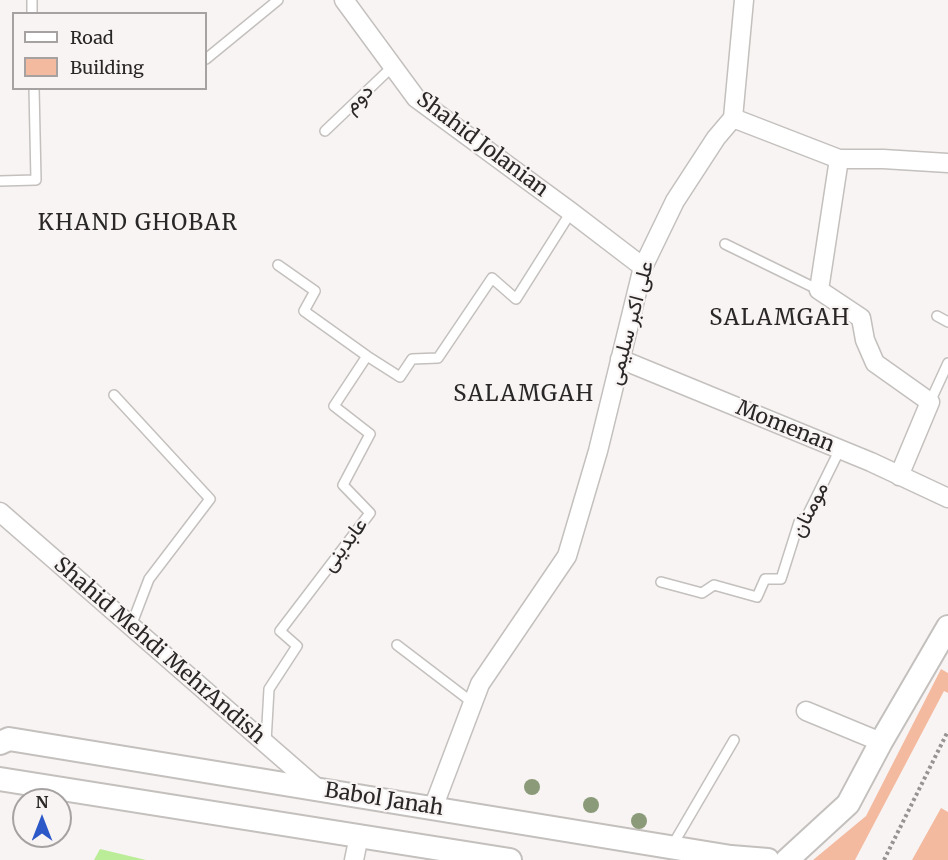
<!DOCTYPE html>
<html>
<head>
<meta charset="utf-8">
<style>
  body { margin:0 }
  #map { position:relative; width:948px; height:860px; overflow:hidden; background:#f8f4f3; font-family:Merriweather,serif }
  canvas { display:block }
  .legend { position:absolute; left:12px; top:12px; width:195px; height:78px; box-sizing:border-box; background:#f8f4f3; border:2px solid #a5a2a1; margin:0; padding:8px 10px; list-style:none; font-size:18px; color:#292727 }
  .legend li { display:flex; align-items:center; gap:12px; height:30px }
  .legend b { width:30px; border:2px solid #a5a2a1 }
  .north { position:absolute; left:12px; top:788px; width:60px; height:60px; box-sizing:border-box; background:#f8f4f3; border:2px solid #a5a2a1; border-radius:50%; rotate:0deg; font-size:16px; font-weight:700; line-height:24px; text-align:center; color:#292727 }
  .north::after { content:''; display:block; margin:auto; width:21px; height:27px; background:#2d58c7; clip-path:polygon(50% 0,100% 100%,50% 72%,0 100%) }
</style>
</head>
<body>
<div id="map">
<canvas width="948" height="860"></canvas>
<ul class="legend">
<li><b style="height:8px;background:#fff"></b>Road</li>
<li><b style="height:16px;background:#f3baa0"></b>Building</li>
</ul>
<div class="north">N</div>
</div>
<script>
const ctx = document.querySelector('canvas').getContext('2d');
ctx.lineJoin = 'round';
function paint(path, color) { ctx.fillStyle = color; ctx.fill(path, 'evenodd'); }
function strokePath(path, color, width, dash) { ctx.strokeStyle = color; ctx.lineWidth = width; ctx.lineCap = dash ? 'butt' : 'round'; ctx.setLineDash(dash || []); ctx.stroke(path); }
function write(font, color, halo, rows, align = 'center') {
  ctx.font = font + ' Merriweather,Vazirmatn,serif'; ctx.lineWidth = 4.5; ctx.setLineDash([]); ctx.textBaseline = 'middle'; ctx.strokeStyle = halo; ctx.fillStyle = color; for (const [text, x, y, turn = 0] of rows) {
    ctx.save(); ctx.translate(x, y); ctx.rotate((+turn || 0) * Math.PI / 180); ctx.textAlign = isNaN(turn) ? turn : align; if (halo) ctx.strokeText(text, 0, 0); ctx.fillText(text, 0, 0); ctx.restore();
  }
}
const green = new Path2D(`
  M 100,849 L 146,860 L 94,860 Z`);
const building = new Path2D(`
  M 941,669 L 948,673 L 948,693 L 944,691 L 855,860 L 813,860 L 866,816 Z
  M 941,808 L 948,812 L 948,860 L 912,860 Z`);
const path = new Path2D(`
  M 884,860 L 948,731`);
const service = new Path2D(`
  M 32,0 L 32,14
  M 206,59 L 278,0
  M 325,131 L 392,67
  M 0,181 L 36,180 L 34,88
  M 725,244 L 819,290
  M 278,265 L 315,291 L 304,311 L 367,356
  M 937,316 L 948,322
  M 114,395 L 210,499 L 149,579 L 131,626
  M 930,402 L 948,363
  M 661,582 L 702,593 L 714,585 L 757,597 L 765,579 L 781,579 L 799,522 L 807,516 L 840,449
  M 397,645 L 473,703
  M 266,742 L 269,689 L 297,646 L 280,631 L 370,513 L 343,485 L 370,434 L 334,406 L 367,356 L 400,377 L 412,359 L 438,358 L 492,278 L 516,299 L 571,212
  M 672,846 L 734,740`);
const minor = new Path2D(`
  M 344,0 L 416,98 L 571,212 L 643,267
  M 733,118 L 839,159 L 883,159 L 948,163
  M 839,159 L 819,290 L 861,318 L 865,340 L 875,363 L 930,402 L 899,476
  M 620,359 L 871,462 L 948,498
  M 0,512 L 318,789
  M 806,711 L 881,742
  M 433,808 L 480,684 L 567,556 L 598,451 L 643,267 L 675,201 L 716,138 L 733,118 L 744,0
  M 354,860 L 359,836`);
const tertiary = new Path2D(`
  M 0,743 L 9,739 L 731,857 L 768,860
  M 0,779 L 510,860
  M 787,860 L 848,804 L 881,742 L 948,627`);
const trees = [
  [532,787],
  [591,805],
  [639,821]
];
const streetNames = [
  ["دوم",359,99,-44],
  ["Shahid Jolanian",482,145,37],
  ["علی اکبر سلیمی",631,323,-75],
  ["Momenan",785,427,22],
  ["مومنان",810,510,-63],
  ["عابدینی",345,545,-53],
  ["Shahid Mehdi MehrAndish",159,651,41],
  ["Babol Janah",384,800,9]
];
const neighbourhoodNames = [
  ["KHAND GHOBAR",138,224],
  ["SALAMGAH",780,319],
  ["SALAMGAH",524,395]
];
paint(green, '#bbed98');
paint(building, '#f3baa0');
strokePath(service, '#c3c0be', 12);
strokePath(minor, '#c3c0be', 21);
strokePath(tertiary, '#c3c0be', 26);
strokePath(path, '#969392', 4, [3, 3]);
strokePath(service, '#fff', 9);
strokePath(minor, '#fff', 18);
strokePath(tertiary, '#fff', 22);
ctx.fillStyle = '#8b9a79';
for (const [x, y] of trees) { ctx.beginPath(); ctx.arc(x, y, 8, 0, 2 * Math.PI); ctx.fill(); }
write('21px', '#292727', '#f8f4f3', streetNames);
ctx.letterSpacing = '1.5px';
write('22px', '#292727', '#f8f4f3', neighbourhoodNames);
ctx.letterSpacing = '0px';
</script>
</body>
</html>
